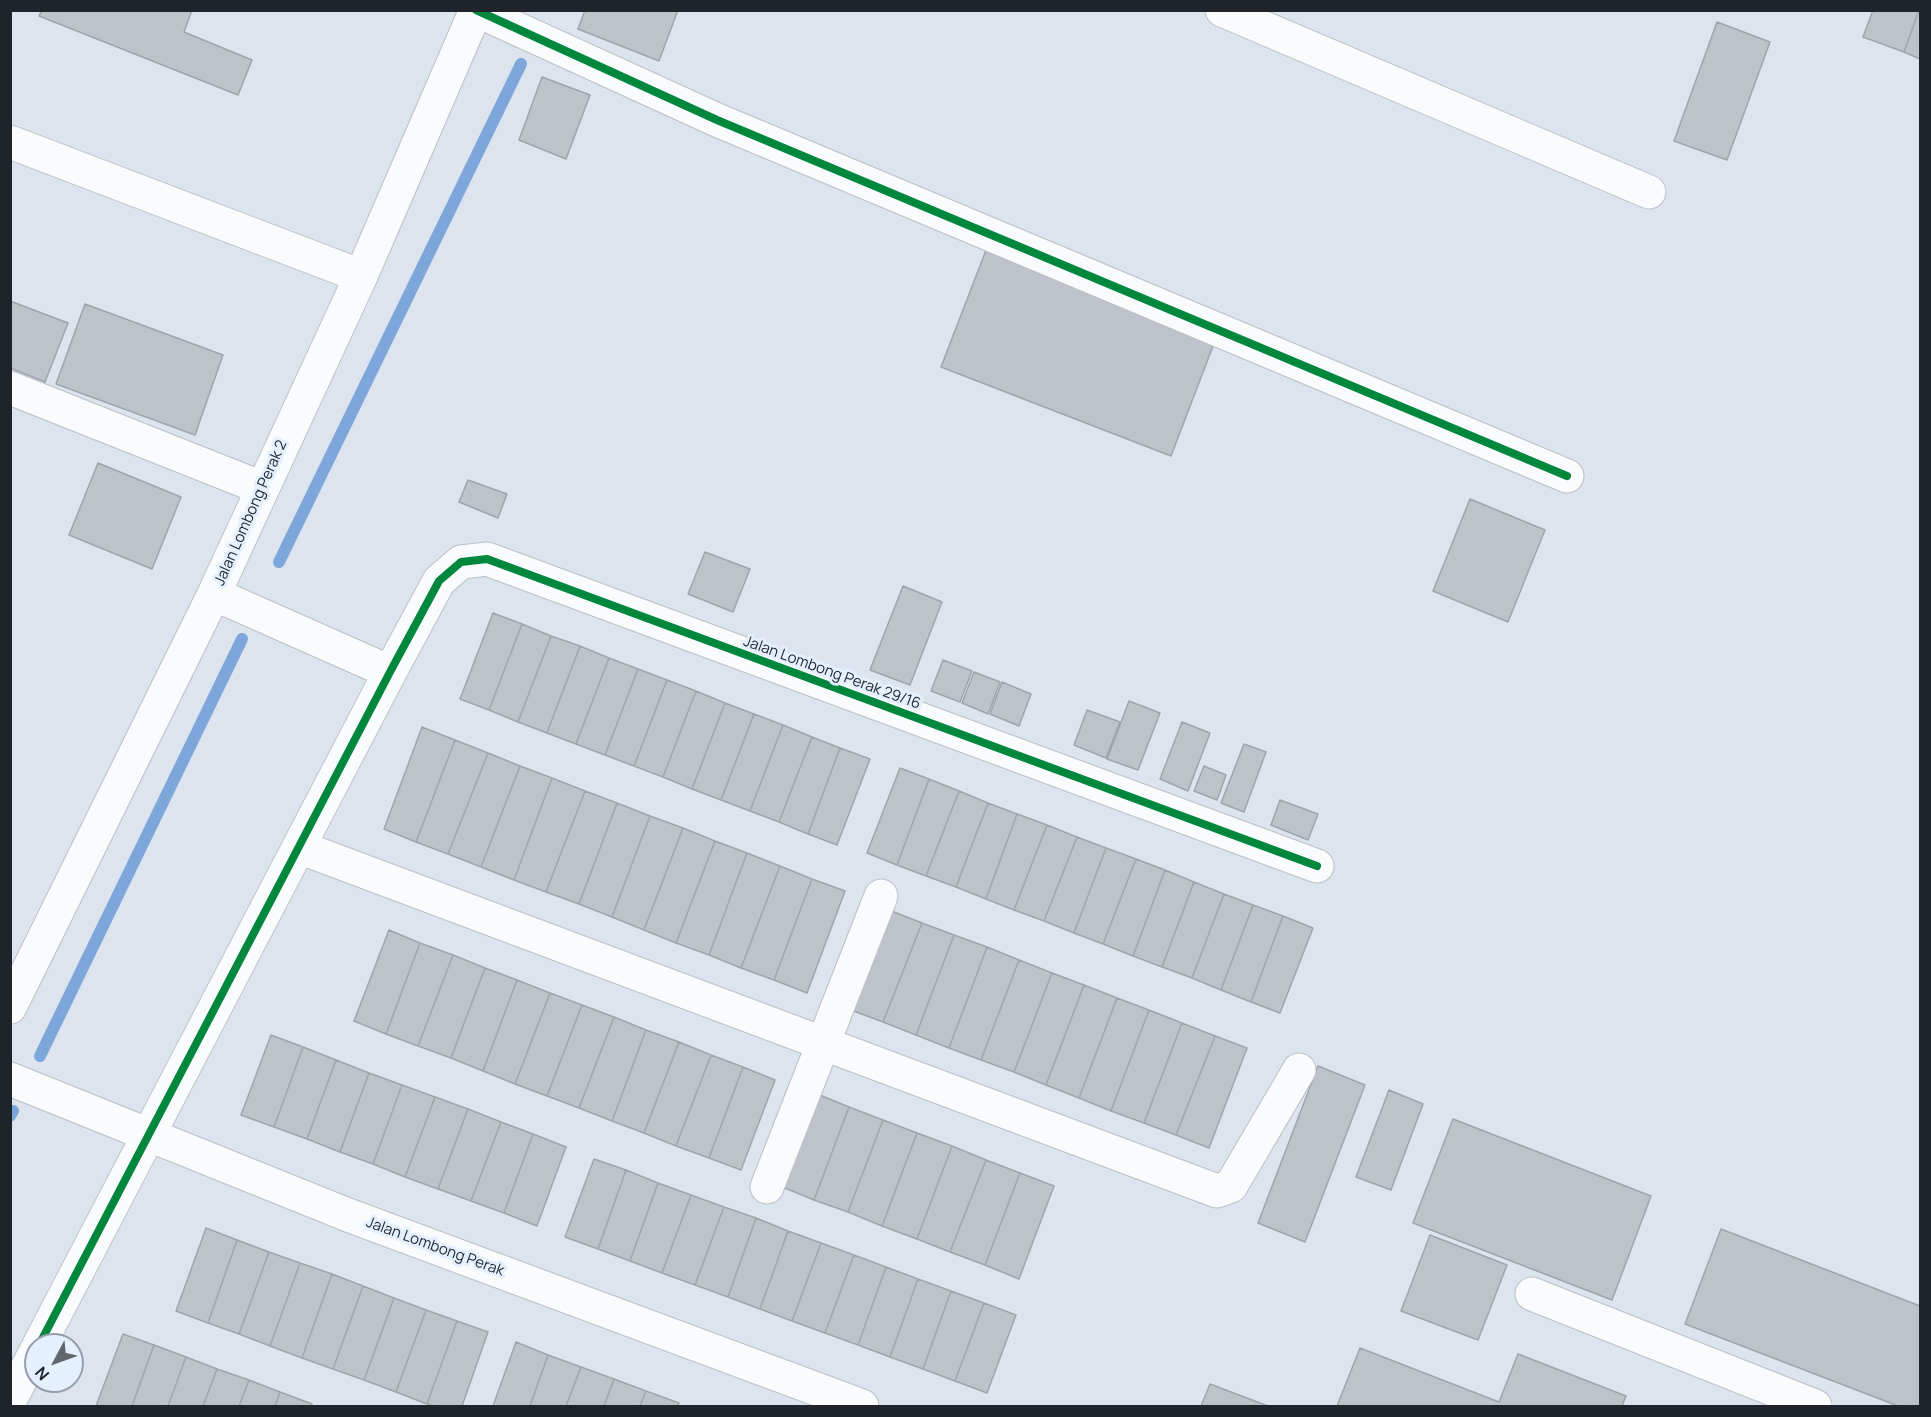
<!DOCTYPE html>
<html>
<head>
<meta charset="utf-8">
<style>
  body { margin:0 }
  #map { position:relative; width:1931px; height:1417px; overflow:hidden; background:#dde4ed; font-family:Manrope,sans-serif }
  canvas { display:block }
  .frame { position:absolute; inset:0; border:12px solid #1f242a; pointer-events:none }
  .north { position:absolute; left:24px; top:1333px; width:60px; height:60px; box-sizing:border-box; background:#e5f0fe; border:2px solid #969ea9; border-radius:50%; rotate:229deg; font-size:16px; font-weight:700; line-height:24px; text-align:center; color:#1f242a }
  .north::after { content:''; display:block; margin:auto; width:21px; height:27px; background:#62676e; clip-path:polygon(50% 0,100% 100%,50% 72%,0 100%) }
</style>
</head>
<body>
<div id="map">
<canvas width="1931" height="1417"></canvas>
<div class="frame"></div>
<div class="north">N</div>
</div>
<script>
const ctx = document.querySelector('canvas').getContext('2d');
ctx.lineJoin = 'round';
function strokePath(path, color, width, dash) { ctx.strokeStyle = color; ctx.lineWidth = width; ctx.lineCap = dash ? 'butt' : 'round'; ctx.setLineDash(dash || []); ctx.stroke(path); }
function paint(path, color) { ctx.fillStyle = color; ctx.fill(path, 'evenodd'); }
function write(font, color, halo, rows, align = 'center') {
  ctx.font = font + ' Manrope,sans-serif'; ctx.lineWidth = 6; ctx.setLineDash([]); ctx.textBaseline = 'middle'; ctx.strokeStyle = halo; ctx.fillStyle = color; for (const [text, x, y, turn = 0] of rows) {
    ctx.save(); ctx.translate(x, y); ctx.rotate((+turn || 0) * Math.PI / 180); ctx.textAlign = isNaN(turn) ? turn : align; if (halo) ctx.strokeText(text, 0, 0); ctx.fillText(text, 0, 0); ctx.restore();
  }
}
const stream = new Path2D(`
  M 279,562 L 521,64
  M 40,1056 L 242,639
  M 10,1116 L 13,1111`);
const building = new Path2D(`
  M 42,10 L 192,10 L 184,32 L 252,60 L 238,95 L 39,16 Z
  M 585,10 L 678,10 L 659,61 L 578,29 Z
  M 1873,10 L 1919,10 L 1904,52 L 1863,37 Z
  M 1919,10 L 1920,10 L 1920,59 L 1904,52 Z
  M 1717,22 L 1770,42 L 1727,160 L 1674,141 Z
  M 542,77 L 590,95 L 566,159 L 519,140 Z
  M 988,245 L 1218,333 L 1171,456 L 941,367 Z
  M 10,301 L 68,323 L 45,382 L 10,368 Z
  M 85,304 L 223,355 L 195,435 L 56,384 Z
  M 98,463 L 181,497 L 152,569 L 69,535 Z
  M 468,480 L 507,494 L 498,518 L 459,502 Z
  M 1470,499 L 1545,530 L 1508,622 L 1433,591 Z
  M 705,552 L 750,569 L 733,612 L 688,594 Z
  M 903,586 L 942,602 L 910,685 L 870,670 Z
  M 493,613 L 522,624 L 489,710 L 460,699 Z
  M 522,624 L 551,636 L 518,722 L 489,710 Z
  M 551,636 L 580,646 L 547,733 L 518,722 Z
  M 580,646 L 609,658 L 576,744 L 547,733 Z
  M 609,658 L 638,669 L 605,755 L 576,744 Z
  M 943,660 L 972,671 L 960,702 L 931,691 Z
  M 638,669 L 667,680 L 634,766 L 605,755 Z
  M 974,672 L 1000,682 L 988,714 L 962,703 Z
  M 667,680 L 696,691 L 663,777 L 634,766 Z
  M 1002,682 L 1031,694 L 1019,726 L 990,714 Z
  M 696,691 L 725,703 L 692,789 L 663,777 Z
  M 1129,701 L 1160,713 L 1138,770 L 1107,759 Z
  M 725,703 L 754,714 L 721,800 L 692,789 Z
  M 1087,710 L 1120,722 L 1106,758 L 1074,745 Z
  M 754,714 L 783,725 L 750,811 L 721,800 Z
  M 1182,722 L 1210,733 L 1188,791 L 1160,779 Z
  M 783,725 L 812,737 L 779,822 L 750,811 Z
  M 422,727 L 455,740 L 416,842 L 384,829 Z
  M 812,737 L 840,748 L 808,834 L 779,822 Z
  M 455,740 L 488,753 L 448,854 L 416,842 Z
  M 1244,744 L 1266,752 L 1244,812 L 1221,803 Z
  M 840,748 L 870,759 L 837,845 L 808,834 Z
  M 488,753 L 520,766 L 481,867 L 448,854 Z
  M 520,766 L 552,778 L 514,880 L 481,867 Z
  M 1204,766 L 1226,775 L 1217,800 L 1194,791 Z
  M 900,768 L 929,779 L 897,865 L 867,853 Z
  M 552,778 L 585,791 L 546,892 L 514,880 Z
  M 929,779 L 959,791 L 926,876 L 897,865 Z
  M 585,791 L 617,803 L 579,904 L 546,892 Z
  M 959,791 L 988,803 L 956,887 L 926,876 Z
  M 1280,800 L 1318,814 L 1308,840 L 1271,825 Z
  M 617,803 L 650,816 L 612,917 L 579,904 Z
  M 988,803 L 1017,814 L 986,899 L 956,887 Z
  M 1017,814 L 1047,825 L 1014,910 L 986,899 Z
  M 650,816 L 683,828 L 644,930 L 612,917 Z
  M 1047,825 L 1077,837 L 1044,921 L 1014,910 Z
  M 683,828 L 715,841 L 676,943 L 644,930 Z
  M 1077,837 L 1106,848 L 1074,933 L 1044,921 Z
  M 715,841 L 747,853 L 709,955 L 676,943 Z
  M 1106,848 L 1136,859 L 1103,944 L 1074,933 Z
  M 747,853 L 780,866 L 741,968 L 709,955 Z
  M 1136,859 L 1165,870 L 1133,956 L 1103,944 Z
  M 780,866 L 812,879 L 774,980 L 741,968 Z
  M 1165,870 L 1194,882 L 1162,967 L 1133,956 Z
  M 812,879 L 845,891 L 807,993 L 774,980 Z
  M 1194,882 L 1224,894 L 1192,978 L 1162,967 Z
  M 1224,894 L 1253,905 L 1221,990 L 1192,978 Z
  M 1253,905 L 1283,916 L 1251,1002 L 1221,990 Z
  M 889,910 L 922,923 L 883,1022 L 851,1010 Z
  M 1283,916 L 1313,928 L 1280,1013 L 1251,1002 Z
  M 922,923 L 954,935 L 916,1035 L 883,1022 Z
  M 389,930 L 420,943 L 386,1034 L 354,1021 Z
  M 954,935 L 987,947 L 949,1048 L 916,1035 Z
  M 420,943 L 453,955 L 418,1046 L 386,1034 Z
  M 987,947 L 1019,960 L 981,1060 L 949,1048 Z
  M 453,955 L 485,968 L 451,1058 L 418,1046 Z
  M 1019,960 L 1052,973 L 1014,1072 L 981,1060 Z
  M 485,968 L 517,980 L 483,1071 L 451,1058 Z
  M 1052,973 L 1084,985 L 1046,1085 L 1014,1072 Z
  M 517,980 L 550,993 L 515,1084 L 483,1071 Z
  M 1084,985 L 1117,998 L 1079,1098 L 1046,1085 Z
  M 550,993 L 582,1005 L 547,1096 L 515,1084 Z
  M 1117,998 L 1149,1010 L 1111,1111 L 1079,1098 Z
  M 582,1005 L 614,1017 L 579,1108 L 547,1096 Z
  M 1149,1010 L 1182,1023 L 1144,1123 L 1111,1111 Z
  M 614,1017 L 646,1030 L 612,1121 L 579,1108 Z
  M 1182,1023 L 1215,1036 L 1176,1135 L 1144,1123 Z
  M 646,1030 L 679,1042 L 644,1133 L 612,1121 Z
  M 271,1035 L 303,1047 L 274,1127 L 241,1115 Z
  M 1215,1036 L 1247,1048 L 1209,1148 L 1176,1135 Z
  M 679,1042 L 711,1055 L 676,1146 L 644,1133 Z
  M 303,1047 L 336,1060 L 307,1139 L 274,1127 Z
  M 711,1055 L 743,1067 L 709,1158 L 676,1146 Z
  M 336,1060 L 369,1073 L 340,1152 L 307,1139 Z
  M 1318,1066 L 1365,1085 L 1305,1242 L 1258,1223 Z
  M 743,1067 L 775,1080 L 741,1170 L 709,1158 Z
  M 369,1073 L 402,1085 L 373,1164 L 340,1152 Z
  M 402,1085 L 435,1097 L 405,1177 L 373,1164 Z
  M 1389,1090 L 1423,1104 L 1391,1190 L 1356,1177 Z
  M 815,1093 L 849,1107 L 814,1200 L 780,1186 Z
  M 435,1097 L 468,1109 L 438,1189 L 405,1177 Z
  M 849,1107 L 883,1120 L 848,1212 L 814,1200 Z
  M 468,1109 L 501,1122 L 471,1201 L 438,1189 Z
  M 1453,1119 L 1651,1196 L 1612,1300 L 1413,1223 Z
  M 883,1120 L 917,1133 L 882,1226 L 848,1212 Z
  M 501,1122 L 533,1134 L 504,1213 L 471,1201 Z
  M 917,1133 L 952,1146 L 917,1239 L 882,1226 Z
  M 533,1134 L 566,1147 L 537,1226 L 504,1213 Z
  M 952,1146 L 986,1160 L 950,1252 L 917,1239 Z
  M 594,1159 L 626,1170 L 598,1249 L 565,1237 Z
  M 986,1160 L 1020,1173 L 985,1265 L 950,1252 Z
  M 626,1170 L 658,1183 L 630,1261 L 598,1249 Z
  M 1020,1173 L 1054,1186 L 1019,1279 L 985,1265 Z
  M 658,1183 L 691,1195 L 662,1273 L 630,1261 Z
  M 691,1195 L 724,1207 L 695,1285 L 662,1273 Z
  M 724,1207 L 756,1218 L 728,1297 L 695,1285 Z
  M 756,1218 L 788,1231 L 760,1309 L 728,1297 Z
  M 206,1228 L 237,1240 L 208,1323 L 176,1311 Z
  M 1721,1229 L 1920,1306 L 1920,1406 L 1898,1406 L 1685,1324 Z
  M 788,1231 L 821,1243 L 792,1321 L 760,1309 Z
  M 1430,1235 L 1507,1265 L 1478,1340 L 1401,1311 Z
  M 237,1240 L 269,1252 L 239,1334 L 208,1323 Z
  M 821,1243 L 854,1255 L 825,1333 L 792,1321 Z
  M 269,1252 L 300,1263 L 270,1346 L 239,1334 Z
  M 854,1255 L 886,1267 L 858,1345 L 825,1333 Z
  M 300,1263 L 332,1274 L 302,1358 L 270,1346 Z
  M 886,1267 L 918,1279 L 890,1357 L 858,1345 Z
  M 332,1274 L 363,1286 L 333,1369 L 302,1358 Z
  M 918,1279 L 951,1291 L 923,1369 L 890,1357 Z
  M 363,1286 L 394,1298 L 364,1380 L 333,1369 Z
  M 951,1291 L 984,1303 L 955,1381 L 923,1369 Z
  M 394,1298 L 426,1310 L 396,1392 L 364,1380 Z
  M 984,1303 L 1016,1315 L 987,1393 L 955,1381 Z
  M 426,1310 L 457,1321 L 427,1404 L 396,1392 Z
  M 457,1321 L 488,1332 L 462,1406 L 434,1406 L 427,1404 Z
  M 123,1334 L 154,1345 L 132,1406 L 96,1406 Z
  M 516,1342 L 548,1355 L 530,1406 L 493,1406 Z
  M 154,1345 L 186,1357 L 168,1406 L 132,1406 Z
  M 1360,1348 L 1499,1402 L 1518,1354 L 1626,1396 L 1622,1406 L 1337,1406 Z
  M 548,1355 L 581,1367 L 566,1406 L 530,1406 Z
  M 186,1357 L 217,1369 L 203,1406 L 168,1406 Z
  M 581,1367 L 614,1379 L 604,1406 L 566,1406 Z
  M 217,1369 L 249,1380 L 239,1406 L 203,1406 Z
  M 614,1379 L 646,1391 L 640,1406 L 604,1406 Z
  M 249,1380 L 280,1392 L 275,1406 L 239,1406 Z
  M 1210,1384 L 1268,1406 L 1201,1406 Z
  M 646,1391 L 679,1403 L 677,1406 L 640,1406 Z
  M 280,1392 L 312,1404 L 311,1406 L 275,1406 Z`);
const minor = new Path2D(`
  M 476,10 L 717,120 L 1567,476
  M 1222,10 L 1649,192
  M 10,142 L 361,276
  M 10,388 L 262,488
  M 214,594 L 390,672
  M 299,847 L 1217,1191 L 1231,1186 L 1299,1070
  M 10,1007 L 214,594 L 361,276 L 476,10
  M 10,1079 L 348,1215 L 862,1406
  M 767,1187 L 881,896
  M 1532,1294 L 1815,1406
  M 39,1345 L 390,672 L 439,581 L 461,562 L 487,559 L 1317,866
  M 10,1400 L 36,1351`);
const cycleway = new Path2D(`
  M 476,10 L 717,120 L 1567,476
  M 39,1345 L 390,672 L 439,581 L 461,562 L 487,559 L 1317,866`);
const streetNames = [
  ["Jalan Lombong Perak 2",251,513,-66],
  ["Jalan Lombong Perak 29/16",832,673,20],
  ["Jalan Lombong Perak",435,1247,20]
];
strokePath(stream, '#7da6db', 12);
paint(building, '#bec3ca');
strokePath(building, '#9fa5ac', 1.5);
strokePath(minor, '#bac0c7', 35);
strokePath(minor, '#fafbfc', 33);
strokePath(cycleway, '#00873e', 8);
write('15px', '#1f242a', '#e5f0fe', streetNames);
</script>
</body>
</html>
